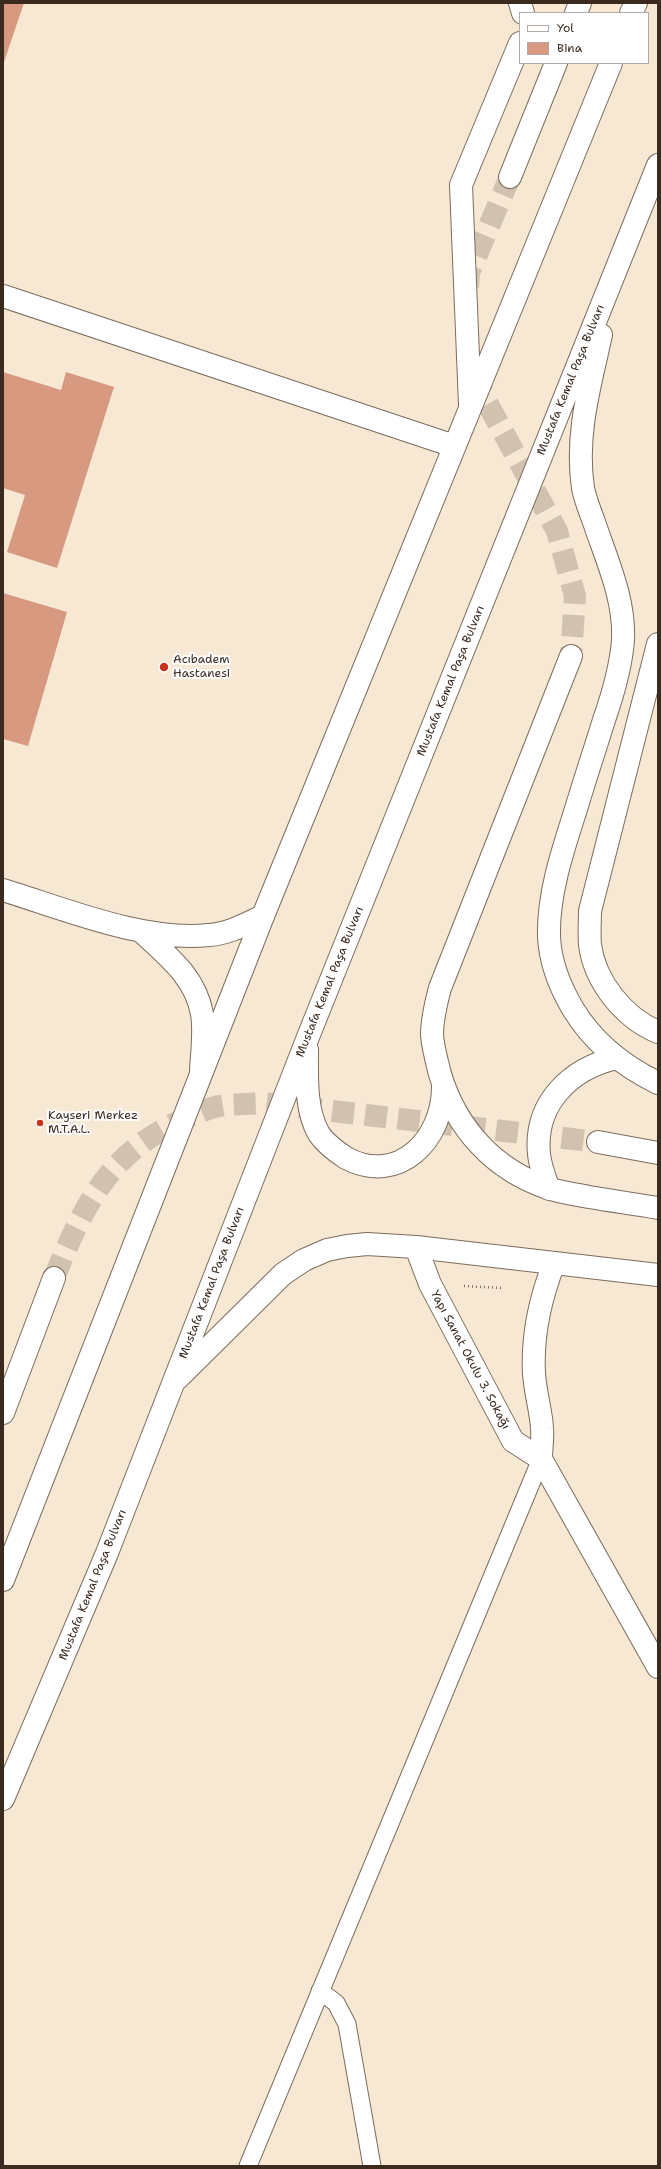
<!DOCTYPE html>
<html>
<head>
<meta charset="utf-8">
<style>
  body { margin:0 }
  #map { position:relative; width:661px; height:2169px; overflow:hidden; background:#f6e8d3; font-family:"Shantell Sans",sans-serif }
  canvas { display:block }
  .frame { position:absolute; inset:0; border:4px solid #3b2a1e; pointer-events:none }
  .legend { position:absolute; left:519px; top:12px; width:130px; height:52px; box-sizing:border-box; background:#fff; border:1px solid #b1aaa5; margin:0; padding:5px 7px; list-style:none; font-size:12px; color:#3b2a1e }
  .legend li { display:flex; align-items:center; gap:8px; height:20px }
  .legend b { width:20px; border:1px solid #b1aaa5 }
</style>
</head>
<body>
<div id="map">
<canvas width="661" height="2169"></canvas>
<div class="frame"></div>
<ul class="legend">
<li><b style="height:5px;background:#fff"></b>Yol</li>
<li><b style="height:11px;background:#d79a81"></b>Bina</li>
</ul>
</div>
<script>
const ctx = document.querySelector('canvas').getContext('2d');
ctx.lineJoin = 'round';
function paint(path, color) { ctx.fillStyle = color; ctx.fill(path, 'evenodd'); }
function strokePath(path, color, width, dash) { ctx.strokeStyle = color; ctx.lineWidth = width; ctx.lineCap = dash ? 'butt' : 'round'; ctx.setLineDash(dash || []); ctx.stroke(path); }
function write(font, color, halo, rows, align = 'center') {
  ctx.font = font + ' "Shantell Sans",sans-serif'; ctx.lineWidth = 4; ctx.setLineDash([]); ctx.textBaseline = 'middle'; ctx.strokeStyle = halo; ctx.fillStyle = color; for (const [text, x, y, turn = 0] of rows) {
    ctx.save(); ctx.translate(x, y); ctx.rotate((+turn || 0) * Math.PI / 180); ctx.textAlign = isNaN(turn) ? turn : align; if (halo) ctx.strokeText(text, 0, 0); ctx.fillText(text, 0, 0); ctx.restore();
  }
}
const building = new Path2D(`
  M 3,3 L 24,3 L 3,65 Z
  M 3,372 L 61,390 L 66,372 L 114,387 L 57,568 L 7,552 L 25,495 L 3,488 Z
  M 3,593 L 67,612 L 28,746 L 3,739 Z`);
const primaryTunnel = new Path2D(`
  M 468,287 L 469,273 L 510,177
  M 472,375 L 557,531 L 575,596 L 571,656
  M 54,1278 C 83,1207 108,1153 182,1120 C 195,1114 210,1107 225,1105 C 238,1104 251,1104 264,1103 L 598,1142`);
const path = new Path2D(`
  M 464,1286 L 501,1288`);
const lane = new Path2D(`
  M 320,1991 L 336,2003 L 347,2024 L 372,2166
  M 248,2166 L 541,1459`);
const street = new Path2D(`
  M 3,296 L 454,446
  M 658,644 L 590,911 C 590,922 589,934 590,945 C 595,982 624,1018 658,1032
  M 3,890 C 65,909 144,942 209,935 C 228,934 246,924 263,916
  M 143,933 C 168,956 196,978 202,1014 C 205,1032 202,1052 201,1070
  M 416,1247 L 430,1284 L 513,1441 L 541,1459 L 658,1667
  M 541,1459 C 541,1449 543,1438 542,1428 C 541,1410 535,1392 534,1373 C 532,1335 540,1299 554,1263`);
const secondary = new Path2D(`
  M 520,3 L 523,13
  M 470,405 L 461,185 L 520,43`);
const primary = new Path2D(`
  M 576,13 L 580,3
  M 631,13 L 636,3
  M 510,177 L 556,63
  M 601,335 C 590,385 575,435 583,488 C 585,499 590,511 594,522 C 607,561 625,599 623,640 C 621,668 613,694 604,720 C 595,749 585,779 576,809 C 563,850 548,893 549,936 C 550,962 560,987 573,1009 C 593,1042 623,1066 658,1083
  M 571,656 L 440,988 C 436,1003 432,1019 432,1035 C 433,1048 437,1062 440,1074 C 456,1128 494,1170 548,1188 C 561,1193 576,1194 589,1197 C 612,1201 635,1204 658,1208
  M 307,1050 C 307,1076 305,1110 319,1134 C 325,1143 337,1152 346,1158 C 399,1186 443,1139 443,1087
  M 598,1142 L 658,1153
  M 549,1189 C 545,1178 540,1166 539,1154 C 534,1103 571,1068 617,1058
  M 178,1378 L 283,1274 L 304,1260 L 327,1250 L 347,1246 L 367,1244 L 416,1247 L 658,1275
  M 3,1413 L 54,1278
  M 3,1580 L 263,916 L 611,63
  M 3,1799 L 107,1553 L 308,1037 L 658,165`);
const markers = [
  [164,667,5,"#c8321e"],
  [40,1123,4,"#c8321e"]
];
const streetNames = [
  ["Mustafa Kemal Paşa Bulvarı",571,380,-68],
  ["Mustafa Kemal Paşa Bulvarı",451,681,-68],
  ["Mustafa Kemal Paşa Bulvarı",330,982,-68],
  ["Mustafa Kemal Paşa Bulvarı",212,1283,-69],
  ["Yapı Sanat Okulu 3. Sokağı",470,1360,62],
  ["Mustafa Kemal Paşa Bulvarı",93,1585,-68]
];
const poiNames = [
  ["Acıbadem",173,660],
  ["Hastanesi",173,674],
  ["Kayseri Merkez",48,1116],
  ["M.T.A.L.",48,1130]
];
paint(building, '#d79a81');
strokePath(primaryTunnel, '#d1c2af', 22, [22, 11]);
strokePath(lane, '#7c6c5d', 19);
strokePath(street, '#7c6c5d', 24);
strokePath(secondary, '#7c6c5d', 24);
strokePath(primary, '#7c6c5d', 24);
strokePath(path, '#7c6c5d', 2.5, [1, 3]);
strokePath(lane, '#fff', 17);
strokePath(street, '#fff', 22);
strokePath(secondary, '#fff', 22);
strokePath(primary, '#fff', 22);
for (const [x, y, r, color] of markers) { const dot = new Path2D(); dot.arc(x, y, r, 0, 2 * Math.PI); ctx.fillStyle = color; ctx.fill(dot); strokePath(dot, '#fff', 1.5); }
write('12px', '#3b2a1e', '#fff', streetNames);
write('12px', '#3b2a1e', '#fff', poiNames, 'left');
</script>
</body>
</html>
